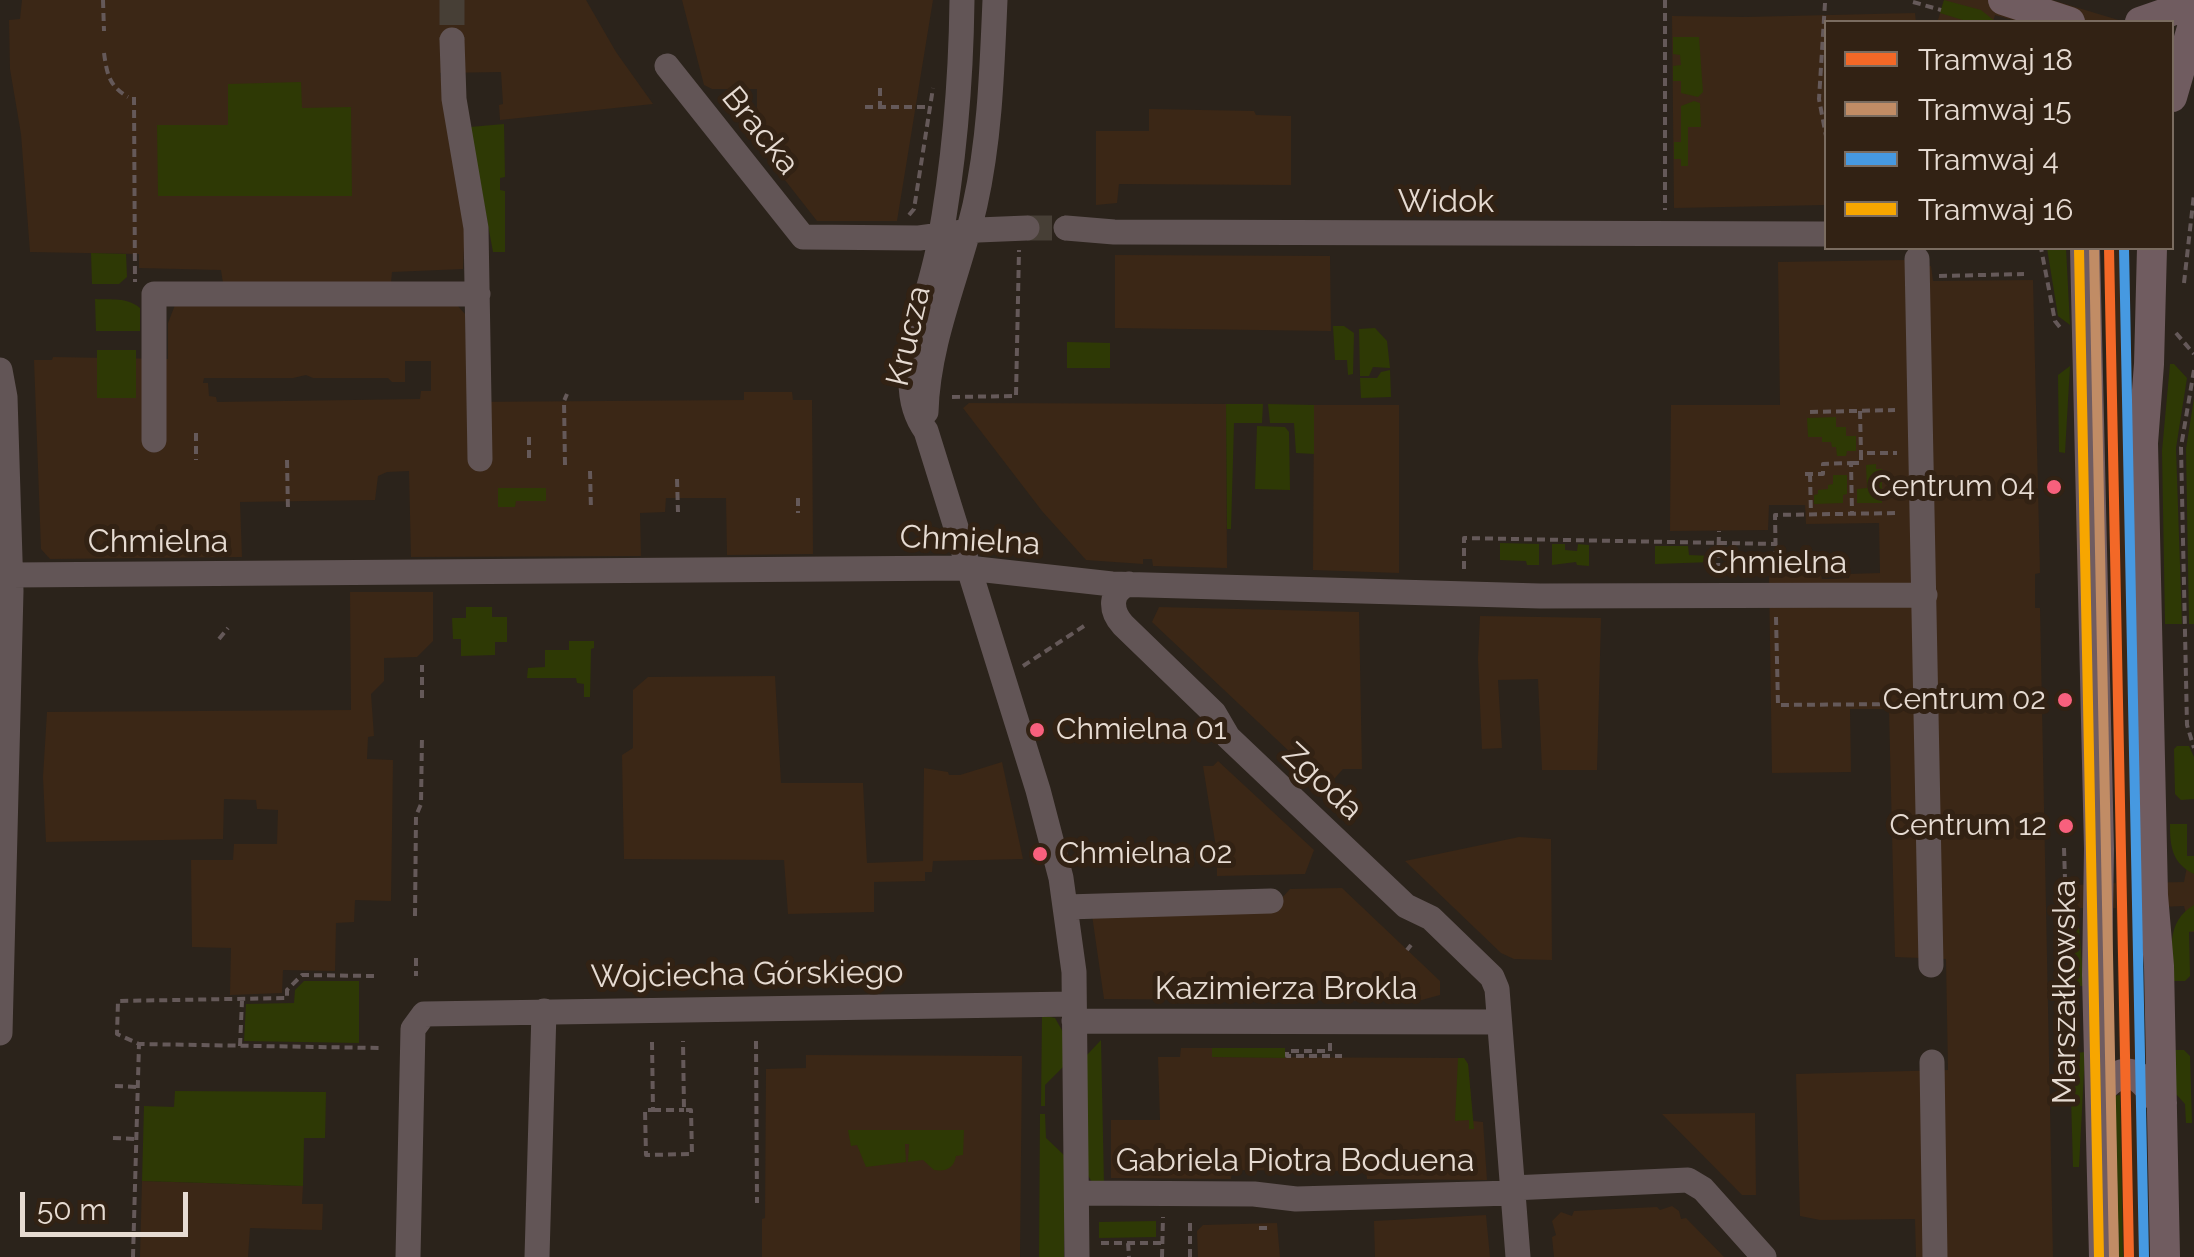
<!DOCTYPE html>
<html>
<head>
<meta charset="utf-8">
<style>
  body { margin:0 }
  #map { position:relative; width:2194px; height:1257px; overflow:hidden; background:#2b231b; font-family:Raleway,sans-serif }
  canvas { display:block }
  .legend { position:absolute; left:1824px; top:20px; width:350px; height:230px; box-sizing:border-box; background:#322214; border:2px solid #7a6c60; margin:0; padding:12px 18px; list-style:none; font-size:30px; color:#e6dbd2 }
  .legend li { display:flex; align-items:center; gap:20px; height:50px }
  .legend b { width:50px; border:2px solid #7a6c60 }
  .scale { position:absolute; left:20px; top:1192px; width:168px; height:45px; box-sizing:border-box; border:5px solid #e6dbd2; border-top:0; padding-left:12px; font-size:30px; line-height:35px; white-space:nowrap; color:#e6dbd2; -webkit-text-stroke:8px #322214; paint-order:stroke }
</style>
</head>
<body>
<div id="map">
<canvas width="2194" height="1257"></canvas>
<ul class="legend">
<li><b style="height:12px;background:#f36827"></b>Tramwaj 18</li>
<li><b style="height:12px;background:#c18c65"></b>Tramwaj 15</li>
<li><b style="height:12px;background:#4699e1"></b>Tramwaj 4</li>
<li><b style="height:12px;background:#f7a600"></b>Tramwaj 16</li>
</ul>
<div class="scale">50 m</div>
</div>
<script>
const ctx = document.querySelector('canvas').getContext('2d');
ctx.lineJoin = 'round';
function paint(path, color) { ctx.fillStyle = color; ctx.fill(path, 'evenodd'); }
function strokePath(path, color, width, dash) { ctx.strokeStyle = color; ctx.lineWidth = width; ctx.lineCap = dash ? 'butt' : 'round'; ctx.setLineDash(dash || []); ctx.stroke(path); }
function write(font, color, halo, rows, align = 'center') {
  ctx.font = font + ' Raleway,sans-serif'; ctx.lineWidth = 10; ctx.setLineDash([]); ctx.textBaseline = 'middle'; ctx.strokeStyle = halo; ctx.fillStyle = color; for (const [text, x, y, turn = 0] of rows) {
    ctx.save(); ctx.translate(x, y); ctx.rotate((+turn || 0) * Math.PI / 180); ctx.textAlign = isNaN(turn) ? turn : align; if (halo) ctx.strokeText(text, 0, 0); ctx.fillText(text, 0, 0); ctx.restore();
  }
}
const built = new Path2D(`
  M 22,0 L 586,0 L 616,52 L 653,104 L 500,120 L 499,105 L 503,104 L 501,72 L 440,73 L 465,227 L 463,269 L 392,272 L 391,283 L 223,283 L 221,270 L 139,268 L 139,254 L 30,252 L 21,134 L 10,69 L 9,20 L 20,19 Z
  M 682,0 L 933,0 L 897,221 L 817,221 L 745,129 L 757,129 L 757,89 L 712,89 L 704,85 Z
  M 1944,0 L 2052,0 L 2125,22 L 2020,22 L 1995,15 L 1993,22 L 1947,22 L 1938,20 Z
  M 1915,13 L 1916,22 L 1826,22 L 1826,205 L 1674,208 L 1672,16 L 1746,17 Z
  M 1149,109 L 1254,111 L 1256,115 L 1291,116 L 1291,185 L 1119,184 L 1117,203 L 1096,205 L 1096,131 L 1149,131 Z
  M 2104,248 L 2123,248 L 2137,883 L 2184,882 L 2189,856 L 2194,856 L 2194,932 L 2191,932 L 2184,906 L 2137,908 L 2144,1257 L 2123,1257 L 2116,908 L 2074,908 L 2071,914 L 2058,913 L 2058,880 L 2071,879 L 2075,885 L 2116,883 Z
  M 1115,255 L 1330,256 L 1331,331 L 1115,328 Z
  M 1905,260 L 1905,267 L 1931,266 L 1933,281 L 2033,280 L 2040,573 L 2035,574 L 2035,608 L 2040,608 L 2053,1257 L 1916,1257 L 1915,1219 L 1820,1220 L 1800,1216 L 1796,1074 L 1948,1070 L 1946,959 L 1895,957 L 1889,709 L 1850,709 L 1851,772 L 1772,773 L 1769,575 L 1821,575 L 1822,579 L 1832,579 L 1849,578 L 1849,574 L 1880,573 L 1879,523 L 1806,524 L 1805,505 L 1769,505 L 1768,530 L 1670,531 L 1671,405 L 1780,405 L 1778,262 Z
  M 456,304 L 465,314 L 468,402 L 744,400 L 744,392 L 792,392 L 793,400 L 812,400 L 813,554 L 727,555 L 726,498 L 666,498 L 665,512 L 640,513 L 641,556 L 411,557 L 409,471 L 387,472 L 378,476 L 375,500 L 240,502 L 242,557 L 50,559 L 41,549 L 34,360 L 52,360 L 53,357 L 168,359 L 168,323 L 175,305 ZM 405,361 L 431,361 L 431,391 L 421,391 L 420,399 L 217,402 L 216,397 L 209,396 L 208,383 L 203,383 L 204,378 L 293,378 L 306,375 L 313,378 L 388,378 L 392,382 L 405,382 Z
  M 969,403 L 1226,404 L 1227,568 L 1153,566 L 1152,559 L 1143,559 L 1143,564 L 1086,560 L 1042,511 L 963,408 Z
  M 1314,405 L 1399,405 L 1399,573 L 1313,570 Z
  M 350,592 L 433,592 L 433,641 L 417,657 L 384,658 L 384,681 L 371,694 L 374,736 L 368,737 L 367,759 L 393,760 L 391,901 L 355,900 L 354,922 L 336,923 L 335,971 L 283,970 L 282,993 L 230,995 L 231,948 L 192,947 L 191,860 L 233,860 L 234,844 L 277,844 L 278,810 L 257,809 L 256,800 L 224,799 L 223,839 L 46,842 L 43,777 L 47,712 L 351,710 Z
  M 1159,607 L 1359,612 L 1362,769 L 1343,769 L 1327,787 L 1152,622 Z
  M 1480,616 L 1601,618 L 1597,770 L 1542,770 L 1538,679 L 1498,680 L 1502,748 L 1482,749 L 1478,659 Z
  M 775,676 L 781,783 L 863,783 L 867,863 L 923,861 L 924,768 L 948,772 L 949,775 L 960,775 L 1002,762 L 1023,859 L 933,861 L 932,872 L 925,872 L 925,881 L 874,882 L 874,912 L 788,914 L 784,860 L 624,859 L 622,755 L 633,748 L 633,690 L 648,677 Z
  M 1218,761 L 1314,850 L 1305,874 L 1217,876 L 1217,854 L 1203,766 L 1213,766 Z
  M 1519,837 L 1551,839 L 1552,960 L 1514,959 L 1501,953 L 1405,861 Z
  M 1342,888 L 1440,981 L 1440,995 L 1418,1001 L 1104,999 L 1092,915 L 1270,911 L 1290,889 Z
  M 1181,1048 L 1212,1048 L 1213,1057 L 1464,1058 L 1468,1064 L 1473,1121 L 1483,1122 L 1487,1180 L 1367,1179 L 1366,1171 L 1232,1170 L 1231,1179 L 1111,1178 L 1111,1120 L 1160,1120 L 1158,1057 L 1180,1057 Z
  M 806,1055 L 1022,1056 L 1020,1257 L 762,1257 L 762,1219 L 765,1218 L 766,1069 L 806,1068 Z
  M 1755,1113 L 1756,1195 L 1742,1195 L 1662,1114 Z
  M 142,1181 L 303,1186 L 302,1204 L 323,1204 L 322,1230 L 250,1228 L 248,1257 L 140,1257 Z
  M 1672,1206 L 1679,1211 L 1681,1219 L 1686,1218 L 1724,1257 L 1554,1257 L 1552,1237 L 1556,1235 L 1552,1221 L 1561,1212 L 1572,1216 L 1574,1211 L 1657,1207 L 1660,1210 Z
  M 1486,1215 L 1490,1257 L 1375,1257 L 1374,1221 Z
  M 1277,1223 L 1280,1257 L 1198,1257 L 1197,1231 L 1203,1225 Z`);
const green = new Path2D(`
  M 1944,0 L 1981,10 L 1996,22 L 1969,22 L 1940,13 Z
  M 1673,37 L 1699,37 L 1703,92 L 1698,97 L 1681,93 L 1681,81 L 1673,81 L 1673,66 L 1681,65 L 1680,55 L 1673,54 Z
  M 301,82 L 302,108 L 351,107 L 352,196 L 158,196 L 157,125 L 228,125 L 228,84 Z
  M 1694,101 L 1700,103 L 1701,127 L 1688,127 L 1688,166 L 1681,166 L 1681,159 L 1674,159 L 1674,142 L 1681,142 L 1681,106 Z
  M 504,124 L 505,177 L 500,178 L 500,190 L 505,191 L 505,252 L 493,252 L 470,127 Z
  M 2047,248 L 2066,248 L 2070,325 L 2058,316 Z
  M 91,253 L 126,254 L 127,277 L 119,284 L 92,284 Z
  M 95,299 C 111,300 127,297 140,308 L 140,331 L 96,331 Z
  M 1333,326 L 1344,326 L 1354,333 L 1353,374 L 1348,375 L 1347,360 L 1335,360 Z
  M 1375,328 L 1387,341 L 1390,368 L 1373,367 L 1369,376 L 1360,376 L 1359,329 Z
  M 1067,342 L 1110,343 L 1110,368 L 1067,368 Z
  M 97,350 L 136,350 L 136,398 L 97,398 Z
  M 2170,364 L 2174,364 L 2187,378 L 2176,448 L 2182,624 L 2165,624 L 2162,451 Z
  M 2070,366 L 2065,453 L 2059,452 L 2058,375 Z
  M 1390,370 L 1391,397 L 1361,398 L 1360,378 L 1377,378 L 1381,372 Z
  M 2194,398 L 2194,624 L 2189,624 L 2186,449 Z
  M 1226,404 L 1263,404 L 1262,423 L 1234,423 L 1231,529 L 1227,529 Z
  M 1268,404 L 1314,405 L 1314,454 L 1296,453 L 1294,423 L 1270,423 Z
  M 1836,417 L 1836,427 L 1846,427 L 1846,436 L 1856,436 L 1856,451 L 1847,451 L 1846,456 L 1837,456 L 1836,447 L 1832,447 L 1831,442 L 1822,442 L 1822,437 L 1808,437 L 1807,418 Z
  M 1257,426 L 1285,427 L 1289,432 L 1290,490 L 1255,489 Z
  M 1876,464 L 1876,469 L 1882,469 L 1882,503 L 1857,503 L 1857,489 L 1867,488 L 1866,465 Z
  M 1833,475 L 1847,475 L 1847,494 L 1843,495 L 1843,503 L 1814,504 L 1814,495 L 1818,494 L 1818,490 L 1828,489 L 1828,485 L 1833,484 Z
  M 498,488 L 546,488 L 546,501 L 516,501 L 515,507 L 498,507 Z
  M 1500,543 L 1539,544 L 1539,565 L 1527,565 L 1526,561 L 1500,560 Z
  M 1552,544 L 1565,544 L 1565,550 L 1577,551 L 1578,544 L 1589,545 L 1589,566 L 1577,565 L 1576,562 L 1552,565 Z
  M 1655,546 L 1688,546 L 1689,555 L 1712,556 L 1712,562 L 1655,564 Z
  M 466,607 L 492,607 L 492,617 L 507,617 L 507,642 L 495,642 L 495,655 L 461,656 L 461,639 L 453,639 L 452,618 L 466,618 Z
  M 569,641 L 594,641 L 594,648 L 591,649 L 590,697 L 584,697 L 584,684 L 577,683 L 576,678 L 527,678 L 528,668 L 545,667 L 545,650 L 569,650 Z
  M 2177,746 L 2189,746 L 2194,757 L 2194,799 L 2181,800 L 2175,794 L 2174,749 Z
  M 2170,824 L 2187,824 L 2187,856 L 2194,856 L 2194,874 C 2172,863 2170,847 2170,824 Z
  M 2057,880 L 2075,880 L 2084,986 L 2076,986 L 2071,981 L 2073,914 L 2057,912 Z
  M 2194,905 L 2194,931 L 2189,932 L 2190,976 L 2185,981 L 2173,981 C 2172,952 2165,922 2194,905 Z
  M 304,981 L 359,981 L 359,1043 L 244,1041 L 246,1004 L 294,1003 L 295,990 Z
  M 1042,1015 L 1055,1018 L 1063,1032 L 1064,1066 L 1045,1085 L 1045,1106 L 1041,1106 Z
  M 1101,1040 L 1104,1185 L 1092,1182 L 1087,1174 L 1086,1056 Z
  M 1212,1048 L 1285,1048 L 1285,1058 L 1212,1057 Z
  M 2174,1050 L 2184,1050 L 2190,1056 L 2192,1123 L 2186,1123 L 2185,1104 L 2175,1093 Z
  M 2085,1052 L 2079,1167 L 2073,1167 L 2070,1062 L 2076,1053 Z
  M 1458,1058 L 1464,1058 L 1468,1064 L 1474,1129 L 1469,1129 L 1469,1120 L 1455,1121 Z
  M 175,1091 L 326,1092 L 325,1138 L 304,1138 L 303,1186 L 142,1181 L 144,1106 L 174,1107 Z
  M 2120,1095 L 2123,1257 L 2114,1257 L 2113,1096 Z
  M 1040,1114 L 1045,1114 L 1046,1138 L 1065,1156 L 1064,1257 L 1039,1257 Z
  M 848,1130 L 964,1130 L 963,1155 L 956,1156 C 954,1168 946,1172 934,1170 L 923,1160 L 908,1162 L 909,1144 L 905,1144 L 906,1162 L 866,1167 L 857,1145 L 851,1146 Z
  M 1156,1221 L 1156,1237 L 1099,1238 L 1099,1222 Z`);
const minorTunnel = new Path2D(`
  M 452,0 L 452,40
  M 1027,228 L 1066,228`);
const path = new Path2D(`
  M 103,0 L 104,31
  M 1665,0 L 1665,210
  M 1913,2 L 1941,10
  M 1825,3 L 1819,99 L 1826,136
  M 104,53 C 107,74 109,86 128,97
  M 880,88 L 880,107
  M 134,97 L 135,282
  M 865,107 L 930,107
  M 909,215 L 914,209 L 933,88
  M 2020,248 L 2028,248
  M 2037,248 L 2041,248 L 2055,321 L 2062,330
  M 1939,276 L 2024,274
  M 2184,283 L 2194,194
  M 2176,333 L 2194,354
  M 2194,370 L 2181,447 L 2187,725 L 2194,748
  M 952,397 L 1016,396 L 1019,250
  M 1860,411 L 1861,453
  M 1810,412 L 1895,410
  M 196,433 L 196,460
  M 529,437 L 529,461
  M 287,460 L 288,510
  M 1851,463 L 1861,463 L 1861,453 L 1897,453
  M 565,465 L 564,401 L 567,394
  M 590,471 L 591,510
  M 1805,474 L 1823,474 L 1823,464 L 1851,463 L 1852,513
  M 1810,474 L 1811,515
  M 677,479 L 678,512
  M 798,498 L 798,513
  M 1464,569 L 1464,538 L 1774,544
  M 1718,571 L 1719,531
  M 1776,572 L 1775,515 L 1898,513
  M 1776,617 L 1778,705 L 1901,704
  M 219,639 L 228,628
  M 1023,666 L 1084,626
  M 422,698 L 422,665
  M 2064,848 L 2065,879
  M 415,916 L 416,816 L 421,804 L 422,736
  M 2062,944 L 2065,914
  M 1407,950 L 1411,945
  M 416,958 L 416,976
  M 374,976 L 302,975 L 287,990 L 287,998 L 118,1001 L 117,1034 L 139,1044 L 379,1048
  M 756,1041 L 757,1203
  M 652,1042 L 653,1110 L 645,1110 L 646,1155 L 692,1154 L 691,1110 L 684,1110 L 683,1041
  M 1330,1043 L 1330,1051 L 1287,1051 L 1287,1056 L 1342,1056
  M 240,1046 L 242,1001
  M 115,1086 L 138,1087
  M 653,1110 L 684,1110
  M 113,1138 L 136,1139
  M 1259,1228 L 1267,1228
  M 1101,1243 L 1162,1243
  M 1128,1243 L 1129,1257
  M 133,1257 L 139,1044
  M 1162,1257 L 1163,1217
  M 1190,1257 L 1190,1218`);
const minor = new Path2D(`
  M 962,0 C 961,83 954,164 939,245 C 931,290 910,334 911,381 C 911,399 915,416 926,431 L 1038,790 L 1061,878 L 1074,972 L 1077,1257
  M 452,40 L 454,99 L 476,228 L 480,459
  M 667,66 L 803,237 L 919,238 L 978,230 L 1027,228
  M 1066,228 L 1114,232 L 1826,234
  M 1917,259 L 1931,965
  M 0,370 L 5,397 L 11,591 L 0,1033
  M 926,412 C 928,340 959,274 975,205 C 990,138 992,69 995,0
  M 154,440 L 154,294 L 478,294
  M 11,575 L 968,568 L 1112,584 L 1540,596 L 1925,595
  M 1129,584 C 1109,591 1110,611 1123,625 L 1214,713 L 1228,737 L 1406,906 L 1431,918 L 1492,977 L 1497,989 L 1518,1257
  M 1066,907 L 1271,901
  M 1074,1021 L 1497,1022
  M 1932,1062 L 1935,1257
  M 1512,1188 L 1688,1180 L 1703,1189 L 1764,1257
  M 1077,1193 L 1254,1194 L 1296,1199 L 1512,1193
  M 408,1257 L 413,1029 L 424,1014 L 1074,1004
  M 537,1257 L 544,1011`);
const major = new Path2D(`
  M 2003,0 L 2070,22
  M 2140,22 L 2194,3
  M 2172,97 L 2194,21
  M 2085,248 L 2099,849 L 2097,975 L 2104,1257
  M 2152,248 L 2149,364 L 2143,443 L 2153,895 L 2159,966 L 2165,1257
  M 2100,1090 C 2129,1059 2140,1076 2162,1103`);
const tram1 = new Path2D(`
  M 2109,248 L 2129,1257`);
const tram2 = new Path2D(`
  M 2094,248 L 2114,1257`);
const tram3 = new Path2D(`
  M 2124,248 L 2144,1257`);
const tram4 = new Path2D(`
  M 2079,249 L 2099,1257`);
const markers = [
  [2054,487,9,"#f8607d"],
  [2065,700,9,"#f8607d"],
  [1037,730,9,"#f8607d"],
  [2066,826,9,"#f8607d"],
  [1040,854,9,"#f8607d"]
];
const busNames = [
  ["Centrum 04",2035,487],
  ["Centrum 02",2046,700],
  ["Chmielna 01",1056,730,"left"],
  ["Centrum 12",2047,826],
  ["Chmielna 02",1059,854,"left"]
];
const streetNames = [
  ["Bracka",760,131,51],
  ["Widok",1446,202],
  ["Krucza",909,336,-77],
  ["Chmielna",970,541,3],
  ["Chmielna",158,542],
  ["Chmielna",1777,563],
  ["Zgoda",1322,782,43],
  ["Wojciecha Górskiego",747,975,-1],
  ["Kazimierza Brokla",1286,989],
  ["Marszałkowska",2065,992,-90],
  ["Gabriela Piotra Boduena",1295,1161]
];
paint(built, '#3b2716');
paint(green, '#2e3905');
strokePath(minorTunnel, '#473f36', 25, [25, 12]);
strokePath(path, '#655959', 4, [8, 5]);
strokePath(minor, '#625556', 25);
strokePath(major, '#705c60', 30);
strokePath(tram1, '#f36827', 10);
strokePath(tram2, '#c18c65', 10);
strokePath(tram3, '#4699e1', 10);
strokePath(tram4, '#f7a600', 10);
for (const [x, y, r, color] of markers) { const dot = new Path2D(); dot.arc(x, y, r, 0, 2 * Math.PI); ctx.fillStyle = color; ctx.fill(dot); strokePath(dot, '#322214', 4); }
write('30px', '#e6dbd2', '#322214', busNames, 'right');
write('32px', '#e6dbd2', '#322214', streetNames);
</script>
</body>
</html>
